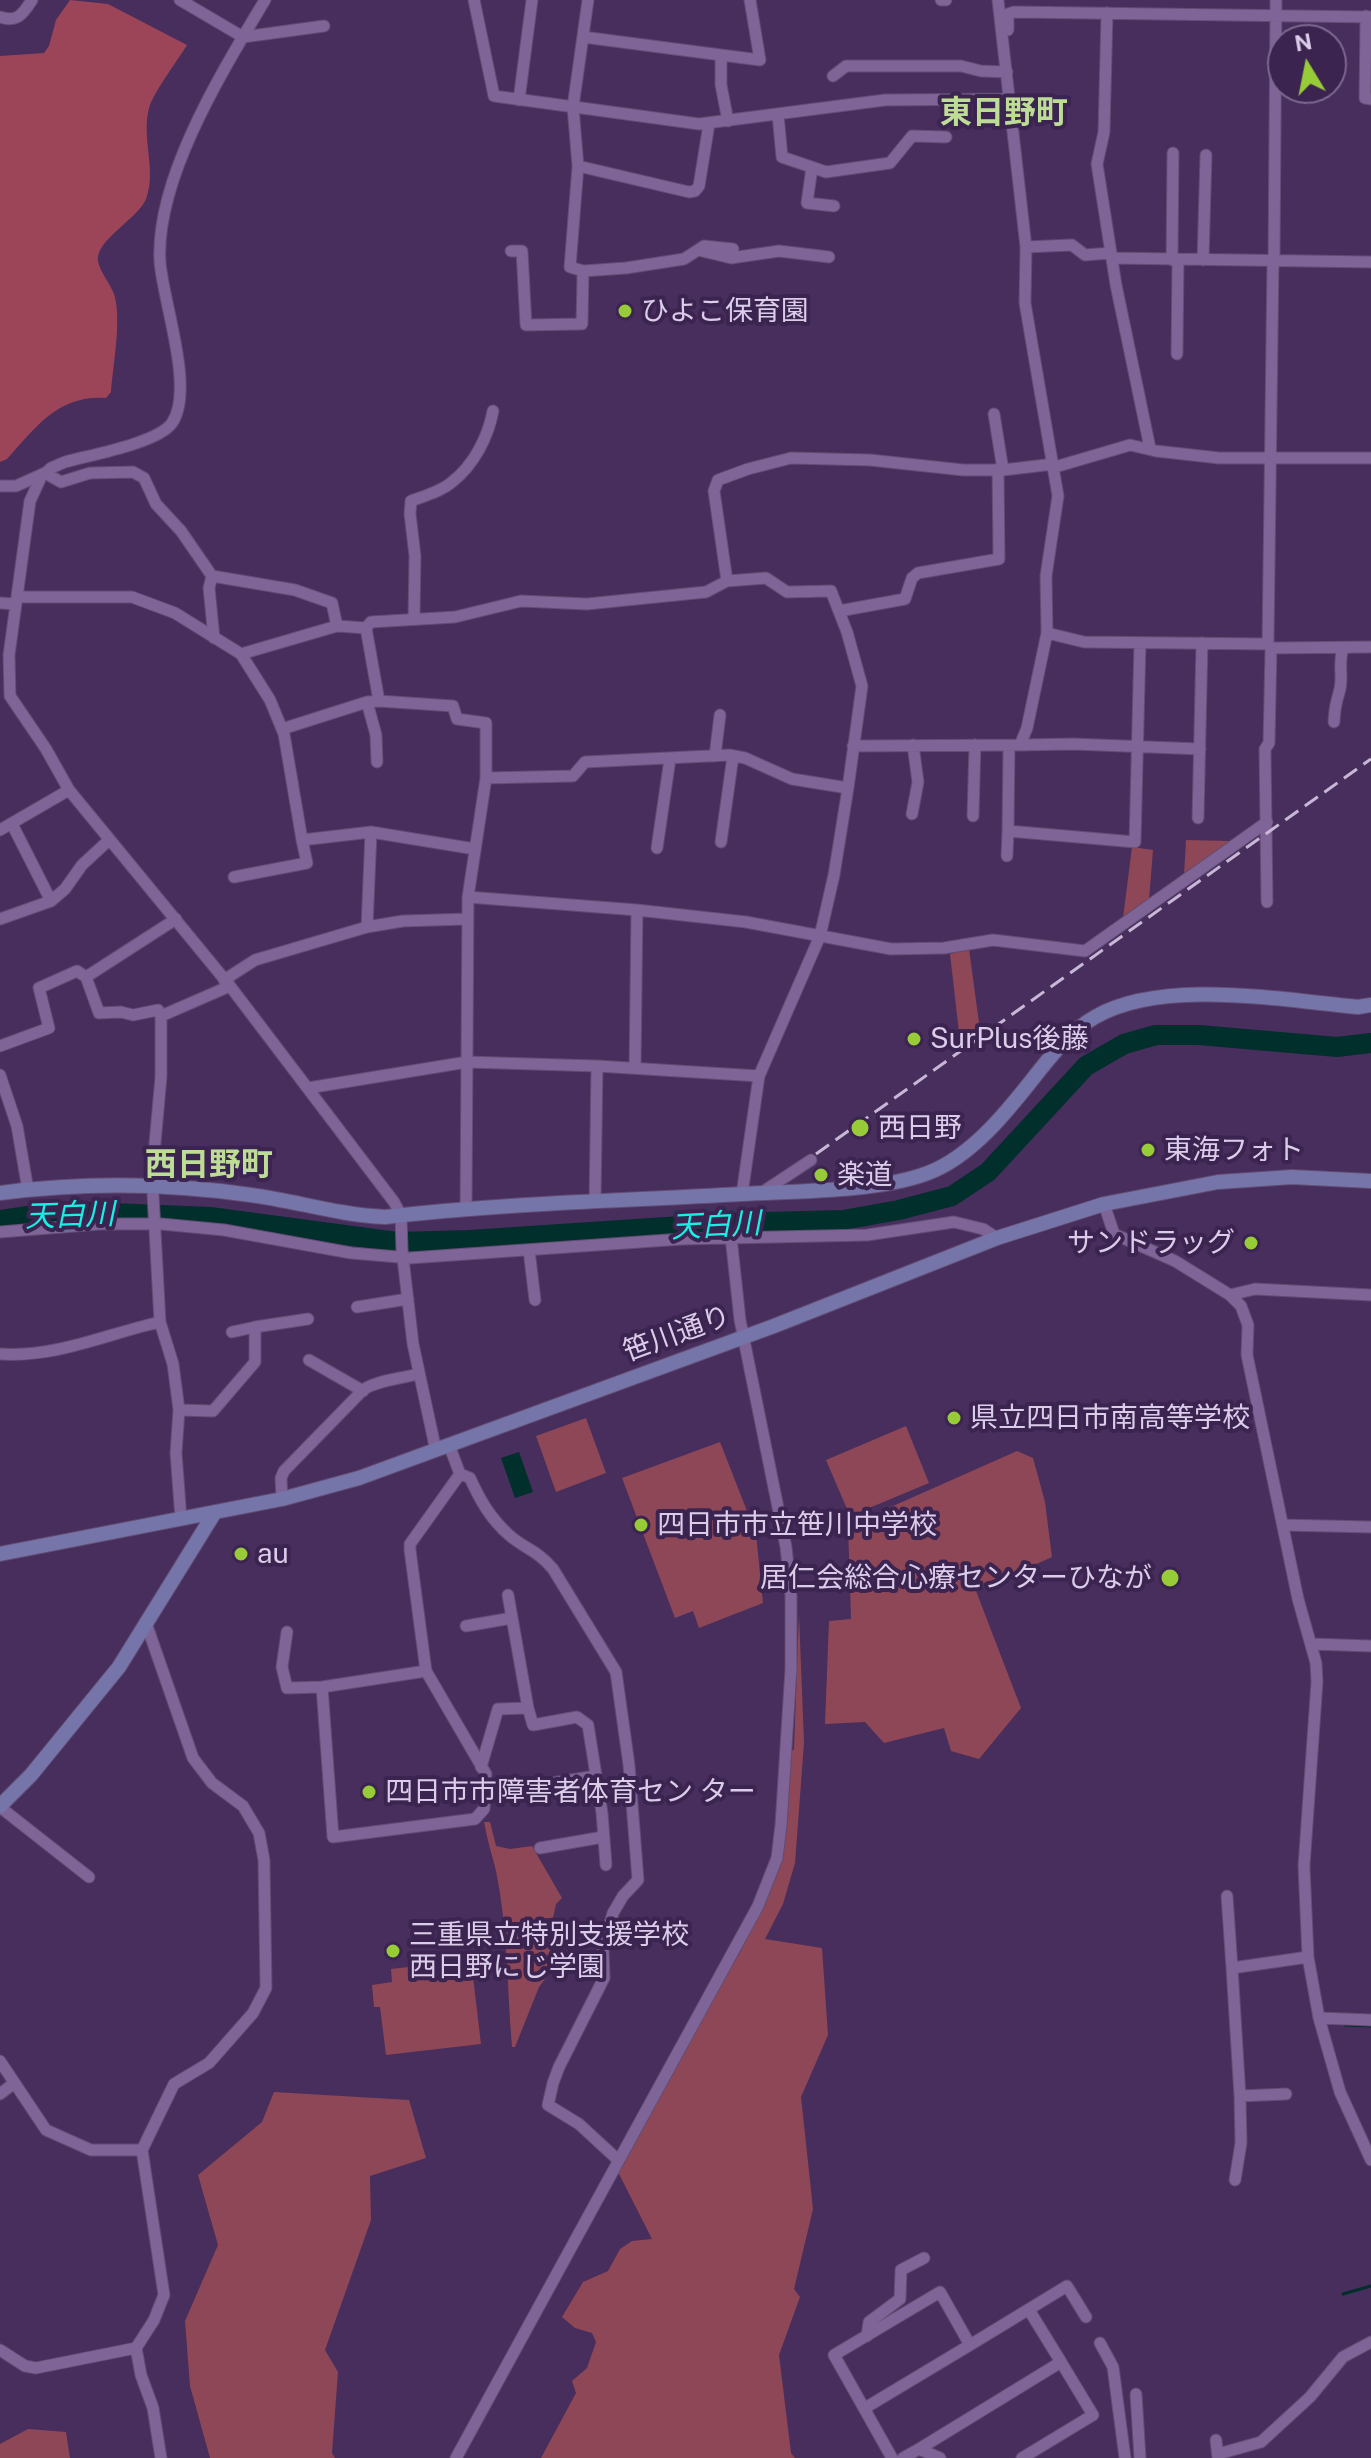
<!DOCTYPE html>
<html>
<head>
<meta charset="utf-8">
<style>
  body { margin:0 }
  #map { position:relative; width:1371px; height:2458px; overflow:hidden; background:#472e5c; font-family:"Public Sans",sans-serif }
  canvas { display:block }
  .north { position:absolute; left:1267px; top:24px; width:80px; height:80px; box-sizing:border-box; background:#3c2451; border:2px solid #7c688e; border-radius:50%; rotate:350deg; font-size:22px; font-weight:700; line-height:32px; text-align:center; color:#dbcde9 }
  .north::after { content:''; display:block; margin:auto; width:28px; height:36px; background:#97cc38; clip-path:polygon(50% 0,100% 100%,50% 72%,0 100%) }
</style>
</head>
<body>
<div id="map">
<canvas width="1371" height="2458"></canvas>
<div class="north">N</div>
</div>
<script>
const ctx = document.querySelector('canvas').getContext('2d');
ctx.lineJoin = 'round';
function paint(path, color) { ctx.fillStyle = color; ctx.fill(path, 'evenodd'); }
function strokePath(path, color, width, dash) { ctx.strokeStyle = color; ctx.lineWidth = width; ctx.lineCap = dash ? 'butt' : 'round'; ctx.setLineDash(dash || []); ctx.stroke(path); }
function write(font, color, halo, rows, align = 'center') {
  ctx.font = font + ' "Public Sans","Noto Sans JP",sans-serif'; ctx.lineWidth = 8; ctx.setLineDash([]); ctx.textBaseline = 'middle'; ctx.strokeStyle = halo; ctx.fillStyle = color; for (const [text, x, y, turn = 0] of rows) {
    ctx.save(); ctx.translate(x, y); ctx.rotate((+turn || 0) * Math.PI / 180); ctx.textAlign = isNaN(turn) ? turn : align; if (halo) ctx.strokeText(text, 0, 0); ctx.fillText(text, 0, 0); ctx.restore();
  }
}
const green = new Path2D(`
  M 1186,840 L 1230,841 L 1184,875 Z
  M 1132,847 L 1153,850 L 1149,900 L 1123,918 Z
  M 969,949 L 980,1030 L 960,1041 L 950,954 Z
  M 586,1418 L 606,1473 L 556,1492 L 536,1436 Z
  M 906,1426 L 929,1483 L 850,1516 L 826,1460 Z
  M 720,1442 L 756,1534 L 763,1603 L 699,1628 L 693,1611 L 675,1618 L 622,1478 Z
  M 1017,1451 L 1033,1458 L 1045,1502 L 1052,1557 L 976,1591 L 1021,1708 L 979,1759 L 951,1751 L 944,1728 L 884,1743 L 865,1722 L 825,1724 L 829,1621 L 851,1619 L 848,1526 Z
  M 799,1614 L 804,1743 L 795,1863 L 783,1904 L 765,1939 L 822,1948 L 828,2035 L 801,2097 L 813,2209 L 794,2289 L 800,2297 L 779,2355 L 791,2453 L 795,2458 L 541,2458 L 576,2393 L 572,2381 L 587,2368 L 596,2342 L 592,2333 L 575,2328 L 562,2317 L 583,2282 L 608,2271 L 620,2249 L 632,2241 L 652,2239 L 618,2172 L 658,2100 L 664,2085 L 739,1954 L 766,1902 L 782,1861 L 786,1831 L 789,1754 L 794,1749 Z
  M 484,1822 L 490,1822 L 496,1846 L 510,1849 L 532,1846 L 562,1898 L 556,1904 L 553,1918 L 538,1918 L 534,1931 L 549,1940 L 551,1947 L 558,1950 L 552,1970 L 539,1987 L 515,2047 L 512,2047 C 507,1989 508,1929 496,1871 C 492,1855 487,1839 484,1822 Z
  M 471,1960 L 481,2044 L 386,2055 L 380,2007 L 374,2007 L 372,1985 L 392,1982 L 391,1969 Z
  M 274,2092 L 409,2100 L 426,2158 L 370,2176 L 371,2220 L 325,2350 L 338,2372 L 332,2453 L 335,2458 L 210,2458 L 190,2386 L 185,2321 L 218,2245 L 198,2175 L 262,2122 Z
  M 28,2429 L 66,2432 L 70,2458 L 0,2458 L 0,2444 Z`);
const forest = new Path2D(`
  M 70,0 L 108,4 L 187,45 C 178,60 153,93 149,108 C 141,138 157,170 146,199 C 138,219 95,240 98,261 C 100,272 110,283 114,294 C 122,319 113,365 111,392 L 106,398 C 58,395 36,427 7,459 L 0,462 L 0,56 L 44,53 L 49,46 L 56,20 Z`);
const water = new Path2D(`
  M 519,1452 L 533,1492 L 515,1498 L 501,1458 Z`);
const stream = new Path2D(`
  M 1345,2025 L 1371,2026
  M 1343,2294 L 1371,2286`);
const river = new Path2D(`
  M 0,1220 L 61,1211 L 210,1217 L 397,1242 L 470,1240 L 727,1223 L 843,1220 L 899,1210 L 952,1196 L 988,1172 L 1086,1066 L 1124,1044 L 1156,1035 L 1199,1035 L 1337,1047 L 1371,1043`);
const street = new Path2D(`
  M 180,0 L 243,37 L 324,26
  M 265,0 C 223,70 155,179 160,262 C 163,302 195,389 172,423 C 158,443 90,455 65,462 L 51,468 L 41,477 L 30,501 L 9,655 L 10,696 L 46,749 L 69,790 L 230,986 L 394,1202 L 401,1215 L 402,1250 L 413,1344 L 436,1451
  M 474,0 L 494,96 L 699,124 L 885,100 L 1009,99
  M 941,0 L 946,0
  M 1107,13 L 1104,132 L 1097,164 L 1116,285 L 1150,448
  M 1366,16 L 1365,98 L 1371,99
  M 0,17 C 17,23 23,14 32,0
  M 1008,30 L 1008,14 L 1014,12 L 1371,17
  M 583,37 L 721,55
  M 833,76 L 846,66 L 961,66 L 981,71 L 1007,72
  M 519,100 L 532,0
  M 778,115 L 782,157 L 826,172 L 890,163 L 912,136 L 946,137
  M 728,121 L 721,85 L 721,55 L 760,60 L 750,0
  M 578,166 L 689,192 L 695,191 L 699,186 L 709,124
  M 812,167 L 807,203 L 834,206
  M 1026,247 L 1072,245 L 1085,255 L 1111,253
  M 698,250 L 731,258 L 779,251 L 829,257
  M 511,251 L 522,251 L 526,325 L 582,324 L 583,271 L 570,267 L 578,166 L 573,107 L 588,0
  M 1112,258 L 1371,262
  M 1172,260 L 1173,153
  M 1203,260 L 1206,155
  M 1274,261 L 1276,0
  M 583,271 L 626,268 L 684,259 L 704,246 L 733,249
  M 1177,354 L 1178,260
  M 994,414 L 1003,470
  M 1055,467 L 1130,445 L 1156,451 L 1219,458 L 1371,458
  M 0,486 L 16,486 L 45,473 L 61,482 L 90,473 L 133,472 L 144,478 L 156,504 L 181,531 L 212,576 L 295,590 L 332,603 L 337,626
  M 212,576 L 209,588 L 214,638
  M 727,581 L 714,491 L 718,480 L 748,469 L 791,458 L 870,460 L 963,470 L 1003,470 L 1054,464
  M 17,597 L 132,597 L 175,613 L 241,654 L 270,700 L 284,734 L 302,840 L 371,832 L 475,849
  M 0,603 L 16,604
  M 839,611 L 905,599 L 912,578 L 918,573 L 999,559 L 998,469
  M 414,619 L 415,556 L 410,514 L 411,501 C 424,496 442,491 452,482 C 474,465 488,437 493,411
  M 366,628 L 379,701 L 453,706 L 457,719 L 486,723 L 486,778 L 468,897 L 466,1210
  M 1047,633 L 1084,642 L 1268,644 L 1271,648 L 1371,647
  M 1268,644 L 1273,261
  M 241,654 L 337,626 L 366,628 L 371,622 L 455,617 L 521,601 L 587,604 L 706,592 L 727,581 L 766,578 L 787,592 L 831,591 L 847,632 L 862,686 L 848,788 L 834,875 L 820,936 L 759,1076 L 742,1194
  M 367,702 L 376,735 L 377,762
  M 1334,722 C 1335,706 1336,704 1340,689 C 1343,676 1338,662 1343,649
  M 282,729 L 367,702 L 379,701
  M 1020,745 L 1073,744 L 1200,749
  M 853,746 L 1020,745 L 1027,728 L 1047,633 L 1046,576 L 1058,496 L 1025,303 L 1026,247 L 998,0
  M 1009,747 L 1008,831 L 1135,842 L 1140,643
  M 715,756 L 720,715
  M 486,778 L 573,776 L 585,762 L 729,755 L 745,758 L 792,779 L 848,788
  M 912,814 L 918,782 L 913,745
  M 973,816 L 975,745
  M 1198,818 L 1202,643
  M 12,824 L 51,901
  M 0,830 L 69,790
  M 721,842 L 733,756
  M 657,848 L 670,759
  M 1007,856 L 1008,831
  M 234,877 L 307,863 L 302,840
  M 468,897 L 637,910 L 746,922 L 891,949 L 944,948 L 993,940 L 1085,951 L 1267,822
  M 1267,902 L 1265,749 L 1269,743 L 1271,648
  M 0,919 L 51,901 L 65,889 L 82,865 L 109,840
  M 367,927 L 371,832
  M 86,977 L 99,1013 L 121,1012 L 133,1015 L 158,1010 L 161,1016
  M 224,980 L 255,960 L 367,927 L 403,921 L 467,919
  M 161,1016 L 161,1077 L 152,1176 L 160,1322 L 173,1364 L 179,1410 L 176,1453 L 181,1519
  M 161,1016 L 230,986
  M 0,1046 L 49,1028 L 39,988 L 77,971 L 86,977 L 176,919
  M 635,1068 L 637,910
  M 0,1075 L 17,1126 L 28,1190
  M 308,1088 L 467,1062 L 597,1066 L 759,1076
  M 761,1193 L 811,1160
  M 595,1202 L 597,1066
  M 1104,1204 L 1114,1234 L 1175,1261 L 1230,1295 L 1241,1306 L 1248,1325 L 1247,1355 L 1298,1599 L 1316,1663 L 1317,1682 L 1304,1866 L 1308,1957 L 1319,2018 L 1340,2092 L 1371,2160
  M 0,1232 L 100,1224 L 161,1224 L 224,1230 L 351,1253 L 410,1258 L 683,1239 L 867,1235 L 954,1222 L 983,1229 L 997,1238
  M 529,1250 L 535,1300
  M 1230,1295 L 1255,1289 L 1371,1295
  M 357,1307 L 408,1299
  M 232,1332 L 255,1327
  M 0,1354 C 56,1358 106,1334 160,1322
  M 309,1360 L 363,1391
  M 179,1410 L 213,1411 L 255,1362 L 255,1327 L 308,1319
  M 449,1445 L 460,1474 L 470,1478 C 480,1500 490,1518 509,1535 C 525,1549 537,1550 553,1569 L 616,1672 L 629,1765 L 638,1880 L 623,1896 L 613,1913 L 603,1949 L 604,1978 L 559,2067 L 553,2083 L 548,2105 L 579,2124 L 617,2159
  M 282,1499 L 281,1478 L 284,1471 L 364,1389 C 380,1380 399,1379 418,1374
  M 1283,1525 L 1371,1527
  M 146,1623 L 193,1758 L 212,1783 L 243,1806 L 259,1833 L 264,1860 L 266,1988 L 253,2013 L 209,2063 L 174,2084 L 142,2150 L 164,2295 L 154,2320 L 136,2348 L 141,2375 L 153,2408 L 161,2458
  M 466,1626 L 512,1618
  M 287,1632 L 282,1667 L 287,1688 L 322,1687
  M 1311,1644 L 1371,1646
  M 426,1671 L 322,1687 L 333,1837 L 475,1819 L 484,1809 L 486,1774 L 426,1671 L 410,1550 L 410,1544 L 460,1474
  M 528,1708 L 533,1725 L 577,1717 L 588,1725 L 602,1813 L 606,1865
  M 481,1767 L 498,1709 L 528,1708 L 508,1595
  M 521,1788 L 596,1776
  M 0,1807 L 89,1877
  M 540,1848 L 603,1837
  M 1227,1896 L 1232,1968 L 1308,1957
  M 1232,1968 L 1240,2096 L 1286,2094
  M 1319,2018 L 1371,2020
  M 0,2061 L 46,2130 L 91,2150 L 142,2150
  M 0,2094 L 13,2084
  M 1235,2180 L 1241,2143 L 1240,2096
  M 867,2336 L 869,2322 L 900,2299 L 901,2270 L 924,2258
  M 1100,2343 L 1113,2367 L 1125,2458
  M 0,2350 L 25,2366 L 36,2368 L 136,2348
  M 1136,2394 L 1140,2458
  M 865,2408 L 970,2345
  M 1216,2440 L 1218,2458
  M 919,2449 L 1061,2362 L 1029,2310
  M 1218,2454 L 1261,2442 L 1310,2397 L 1343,2357 L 1371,2342
  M 456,2458 L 758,1906 L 777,1858 L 781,1825 L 791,1669 L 791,1596 L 786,1547 L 740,1320 L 731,1237
  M 892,2458 L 834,2355 L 940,2292 L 970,2345 L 1067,2286 L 1086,2317
  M 903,2458 L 919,2449 L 940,2458
  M 1022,2458 L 1093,2415 L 1061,2362`);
const secondary = new Path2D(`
  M 0,1193 C 84,1182 167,1183 251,1195 C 296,1201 339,1215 385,1217 C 503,1203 623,1201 742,1194 C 796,1191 878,1192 928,1173 C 973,1156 1010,1108 1039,1071 C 1055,1051 1072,1030 1095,1017 C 1162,978 1282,1000 1358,1007 L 1371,1005
  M 0,1554 L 282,1499 L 359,1478 L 774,1326 L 997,1238 L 1104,1204 L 1218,1182 L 1292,1177 L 1371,1181
  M 0,1806 L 31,1775 L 119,1667 L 215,1512`);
const rail = new Path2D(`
  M 816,1154 L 1371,759`);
const markers = [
  [625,311,8,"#97cc38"],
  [914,1039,8,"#97cc38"],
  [860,1128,10,"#97cc38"],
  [1148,1150,8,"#97cc38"],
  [821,1175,8,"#97cc38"],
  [1251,1243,8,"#97cc38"],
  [954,1418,8,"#97cc38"],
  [641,1525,8,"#97cc38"],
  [241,1554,8,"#97cc38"],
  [1170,1578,10,"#97cc38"],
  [369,1792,8,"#97cc38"],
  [393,1951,8,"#97cc38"]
];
const poiNames = [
  ["ひよこ保育園",641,311],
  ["SurPlus後藤",930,1039],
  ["西日野",878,1128],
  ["東海フォト",1164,1150],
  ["楽道",837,1175],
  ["サンドラッグ",1235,1243,"right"],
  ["県立四日市南高等学校",970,1418],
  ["四日市市立笹川中学校",657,1525],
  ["au",257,1554],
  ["居仁会総合心療センターひなが",1152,1578,"right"],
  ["四日市市障害者体育セン ター",385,1792],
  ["三重県立特別支援学校",409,1935],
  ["西日野にじ学園",409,1967]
];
const streetNames = [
  ["笹川通り",677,1334,-20]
];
const waterNames = [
  ["天白川",70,1216,-2],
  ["天白川",716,1226,-3]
];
const quarterNames = [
  ["東日野町",1004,113],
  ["西日野町",209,1165]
];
paint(green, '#8e4757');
paint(forest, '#9c4559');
paint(water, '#012f2c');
strokePath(stream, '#012f2c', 3);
strokePath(river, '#012f2c', 20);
strokePath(street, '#614c73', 13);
strokePath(secondary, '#614c73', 16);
strokePath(street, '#7e6497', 11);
strokePath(secondary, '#7675a9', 14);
strokePath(rail, '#c8b8d7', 3, [16, 8]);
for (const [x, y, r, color] of markers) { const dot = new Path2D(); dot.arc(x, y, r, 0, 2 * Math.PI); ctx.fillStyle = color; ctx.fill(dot); strokePath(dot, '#3c2451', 3); }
write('28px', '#dbcde9', '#3c2451', poiNames, 'left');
write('28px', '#dbcde9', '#3c2451', streetNames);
write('italic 30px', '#19f0e3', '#3c2451', waterNames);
write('bold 32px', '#bddc95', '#3c2451', quarterNames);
</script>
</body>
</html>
